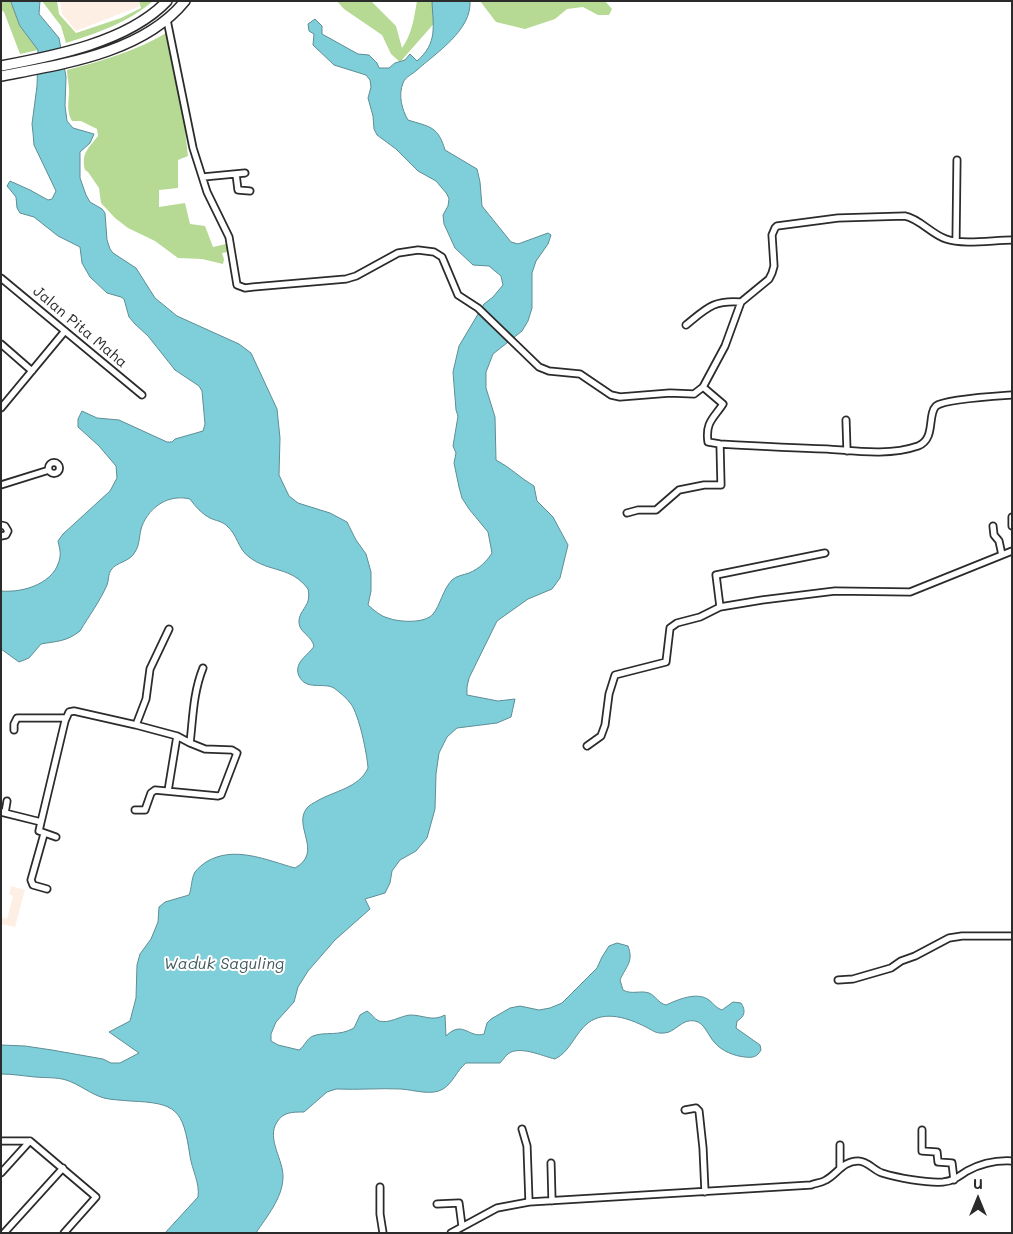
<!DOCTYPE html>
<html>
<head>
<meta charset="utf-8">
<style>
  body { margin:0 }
  #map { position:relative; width:1013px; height:1234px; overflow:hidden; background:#fff; font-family:Mali,sans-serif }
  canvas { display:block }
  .frame { position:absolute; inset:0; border:2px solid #2b2b2b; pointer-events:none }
  .north { position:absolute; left:953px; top:1174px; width:50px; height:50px; -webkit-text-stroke:4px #fff; paint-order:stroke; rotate:0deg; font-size:14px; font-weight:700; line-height:20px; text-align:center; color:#2b2b2b }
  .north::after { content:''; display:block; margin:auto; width:18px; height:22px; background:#2b2b2b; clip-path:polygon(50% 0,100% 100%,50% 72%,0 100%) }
</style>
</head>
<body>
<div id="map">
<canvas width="1013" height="1234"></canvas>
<div class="frame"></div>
<div class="north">U</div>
</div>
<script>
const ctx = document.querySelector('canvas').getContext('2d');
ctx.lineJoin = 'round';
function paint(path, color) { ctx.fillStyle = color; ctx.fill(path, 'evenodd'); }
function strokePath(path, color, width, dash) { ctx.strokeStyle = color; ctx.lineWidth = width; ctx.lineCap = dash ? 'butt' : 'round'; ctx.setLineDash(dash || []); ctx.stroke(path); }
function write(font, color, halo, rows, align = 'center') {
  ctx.font = font + ' Mali,sans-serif'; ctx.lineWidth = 4; ctx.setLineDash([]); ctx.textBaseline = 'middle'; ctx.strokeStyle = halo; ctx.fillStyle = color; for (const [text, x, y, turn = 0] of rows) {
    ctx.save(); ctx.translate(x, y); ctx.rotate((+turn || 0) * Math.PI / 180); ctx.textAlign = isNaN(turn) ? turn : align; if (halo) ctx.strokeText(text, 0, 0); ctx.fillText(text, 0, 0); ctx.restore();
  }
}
const built = new Path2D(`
  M 60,1 L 138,1 L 140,6 L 76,31 L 62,14 Z
  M 11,886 L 25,890 L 15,927 L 1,924 L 1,917 L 7,919 L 13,896 L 9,894 Z`);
const green = new Path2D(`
  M 1,1 L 11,1 L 20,26 L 38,50 L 20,54 L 4,12 L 1,10 Z
  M 42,1 L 57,1 L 59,14 L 76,33 L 121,18 L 141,8 L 139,1 L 153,1 C 127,23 98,33 66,43 L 61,26 Z
  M 337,1 L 371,1 L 396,26 L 402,48 C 412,34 414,18 417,1 L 438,1 L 438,19 L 400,62 L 391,54 L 382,35 L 344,9 Z
  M 480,1 L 605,1 L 612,9 L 609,15 L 598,15 L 583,7 L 567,9 L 555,19 L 525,29 L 496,22 Z
  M 168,32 L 183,113 L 188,156 L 178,160 L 178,188 L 159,190 L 159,207 L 185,203 L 190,224 L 205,226 L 213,247 L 226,244 L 228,252 L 222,253 L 224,259 L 223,264 L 202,259 L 178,258 L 155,241 L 128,228 L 115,218 L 101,203 L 99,188 L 88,172 L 85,170 C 81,153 88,149 98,136 L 97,129 L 81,121 L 72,121 C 66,111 69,101 69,90 C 69,83 67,77 67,70 C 102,61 136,51 168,32 Z`);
const water = new Path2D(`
  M 11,1 L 40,1 L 39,14 L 59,38 L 66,77 L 65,106 L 67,121 L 73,128 L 94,134 L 90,143 L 80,152 L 80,178 L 86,195 L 90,202 L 102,209 L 105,213 L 107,240 L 110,249 L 113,253 L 136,268 L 155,298 L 177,316 L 239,344 L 251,353 L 277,409 L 280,438 L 279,475 L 289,496 L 298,503 L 330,513 L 347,522 L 356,540 L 366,554 L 371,572 L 371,591 L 368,605 C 374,610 380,616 388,618 C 398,622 425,624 433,614 C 440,606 443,589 452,580 C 456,576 463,575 469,573 C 479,569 487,561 492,553 L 488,532 L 469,509 L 462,498 L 459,487 L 454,463 L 456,453 L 453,446 L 458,416 L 456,410 L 453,372 L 459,346 L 484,304 L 493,297 L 503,285 L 501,276 L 489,266 L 473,265 L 455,248 L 444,224 L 443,215 L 448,206 L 449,199 L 447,194 L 436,181 L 418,171 L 396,149 L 377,135 L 374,129 L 373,116 L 368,98 L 371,87 L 370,80 L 366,75 L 334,65 L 313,45 L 314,34 L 309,31 L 308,24 L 315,19 L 322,26 L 322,34 L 358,54 L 369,55 L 377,63 L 379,68 L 389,68 L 395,63 L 405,60 L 410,54 L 417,61 C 438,43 433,26 432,1 L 470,1 C 472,30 436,53 417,70 C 413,74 405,77 403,83 C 398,95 402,110 408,120 C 430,127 438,126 445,150 L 477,169 L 480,182 L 482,206 L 511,242 L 518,244 L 548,233 L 551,235 L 548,244 L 536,261 L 532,273 L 532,308 L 528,321 L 522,331 L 493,354 L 486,372 L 486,388 L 495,417 L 496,460 C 510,467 520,478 534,486 L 537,501 L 553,517 L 568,545 L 560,578 L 552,589 L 528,599 L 497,621 L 469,678 L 467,687 L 467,695 L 498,701 L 515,699 L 511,717 L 497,723 L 457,728 L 447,737 L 439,753 L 436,774 L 435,809 L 427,838 L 416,851 L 400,860 L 392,871 L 390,883 L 385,893 L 365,899 L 370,909 L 335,940 L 308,971 L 298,987 L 294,1002 L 276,1022 L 271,1034 L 271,1041 L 278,1045 L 299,1050 C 305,1046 306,1039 313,1036 C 326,1031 338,1037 354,1028 L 360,1015 L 367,1011 C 371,1013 374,1019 379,1021 C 389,1024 400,1016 410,1015 C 424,1015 432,1022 445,1015 L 446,1036 C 463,1019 469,1039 484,1034 L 487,1023 L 491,1019 L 510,1008 L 520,1006 L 539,1010 L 550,1008 L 562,1003 L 597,968 L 602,957 L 609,946 L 617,943 L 628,946 C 634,962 626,966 620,980 L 623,990 C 632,995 640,990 649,993 C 656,996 658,1003 666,1005 C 677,1000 697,991 709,1000 C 714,1004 716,1008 722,1010 L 733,1002 L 741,1003 C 746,1010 745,1017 737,1021 L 736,1028 L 760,1045 L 761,1050 C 757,1057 753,1058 745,1057 C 734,1056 722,1051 715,1043 C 708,1036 705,1023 695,1021 C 682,1018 675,1033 664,1033 C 656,1034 652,1030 646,1027 C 628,1018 605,1010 588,1023 C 575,1033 570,1052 555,1059 C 542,1056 519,1045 508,1054 C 505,1056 503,1060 500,1063 L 466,1063 C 457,1070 453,1083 443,1089 C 432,1096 414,1090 401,1089 C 380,1088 358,1090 336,1089 L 327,1092 L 304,1112 C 292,1112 283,1112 277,1122 C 266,1139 284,1160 283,1178 C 282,1199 267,1216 256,1233 L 165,1233 L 198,1197 C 200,1183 192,1170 190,1156 C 183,1109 177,1103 130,1101 C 121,1100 112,1100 104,1098 C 90,1094 79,1084 66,1080 C 56,1077 46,1078 35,1077 C 24,1076 13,1074 1,1074 L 1,1045 L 25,1046 L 52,1050 L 103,1059 L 111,1063 L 120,1063 L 139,1053 L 109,1032 L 130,1021 L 136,998 L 137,965 L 140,954 L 151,939 L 158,922 L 159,907 L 165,902 L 189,895 C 192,888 191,879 195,872 C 198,868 202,865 206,862 C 234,845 266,860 295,868 C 324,852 292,826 307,808 C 309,805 314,803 317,801 C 334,791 359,788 368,768 C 367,753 359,715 351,704 C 347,698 339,692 334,688 C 323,682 306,691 299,676 C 293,662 309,655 314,646 C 311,635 300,633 299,623 C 298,614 306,608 308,601 C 309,597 309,593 308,589 C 291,566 270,573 249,557 C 238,549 237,534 227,526 C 222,521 216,521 210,518 C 202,514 195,506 190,499 C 169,494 150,506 142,526 C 139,534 140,545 135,552 C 130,562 116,562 111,570 C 108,574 109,580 107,585 C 100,601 89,616 80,631 C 66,642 57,641 41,644 L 29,658 L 19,662 L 1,649 L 1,591 C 24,593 56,583 60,557 C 61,552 59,546 58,541 L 63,534 L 110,491 L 117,478 L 116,466 L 99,446 L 78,427 L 78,419 L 82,411 L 97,418 L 119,420 L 167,442 L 172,442 L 175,439 L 203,431 L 205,424 L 202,391 L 199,386 L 175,370 L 148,336 L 135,324 L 129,317 L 124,299 L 121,297 L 107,293 L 90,277 L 82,263 L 80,247 L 58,236 L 34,217 L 20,213 L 17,208 L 16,197 L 7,186 L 10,181 L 30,190 L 48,200 L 52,199 L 56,191 L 34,145 L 33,133 L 32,124 L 37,86 L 38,50 L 20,26 Z`);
const minor = new Path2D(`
  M 167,20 L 193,148 L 207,192 L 229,237 L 237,285 L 245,288 L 253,287 L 346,279 L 356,276 L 398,253 L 418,250 L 434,252 L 442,257 L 458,295 L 478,308 L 539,367 L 549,371 L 580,374 L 611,395 L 620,397 L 670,393 L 694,394 L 703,387 L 725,346 L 741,302 L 769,279 L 772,273 L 774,266 L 772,235 L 775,228 L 777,226 L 838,218 L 905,216 C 920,219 931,234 946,239 C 963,245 993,240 1012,240
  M 236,174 L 238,190 L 250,191
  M 203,177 L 245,173
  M 956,241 L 957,160
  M 1,278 L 142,395
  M 686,325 C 707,308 713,300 741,302
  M 1,344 L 32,371
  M 703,387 L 723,404 C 714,418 705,422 708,442 L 720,444 C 755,446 791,448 827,449 C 856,451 889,456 918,446 C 936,439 927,415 936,406 C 945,399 998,396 1012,395
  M 1,408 L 65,331
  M 846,420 L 847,451
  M48.5 468a5.5 5.5 0 1 1 11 0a5.5 5.5 0 1 1-11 0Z
  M 1,485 L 49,470
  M 627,513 L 638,510 L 656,510 L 679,490 L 704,485 L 721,485 L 720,444
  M 1012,517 L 1012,526
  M 1,525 L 5,526 L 8,531 L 6,535 L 1,536
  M 993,526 L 994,535 L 999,541 L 1002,555
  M 825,553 L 716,575 L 720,607 L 762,600 L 835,591 L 910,592 L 1012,551
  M 136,725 L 177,736 L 190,743 C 193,718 193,693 203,668
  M 14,730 L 14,724 L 17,718 L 66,718
  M 587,746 L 601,736 L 605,725 L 609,694 L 615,675 L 666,662 L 670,628 L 677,623 L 700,617 L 720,607
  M 168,791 L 177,736
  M 135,810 L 145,810 L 151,793 L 155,790 L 218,796 L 221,795 L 237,753 L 232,750 L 205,749 L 190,743
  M 1,812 L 41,822 L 65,721 L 69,712 L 74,711 L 136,725 L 146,699 L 150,669 L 169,629
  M 5,813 L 7,801
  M 41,822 L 39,831 L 56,837
  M 44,834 L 31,880 L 33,885 L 47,889
  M 838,980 L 853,979 L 891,968 L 901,961 L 915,956 L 949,938 L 962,936 L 1012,936
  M 685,1110 L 696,1108 L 699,1111 L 703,1148 L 705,1192
  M 522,1129 L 527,1146 L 529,1202
  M 922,1130 L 922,1151 L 937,1152 L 938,1162 L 952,1163 L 954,1180
  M 1,1141 L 30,1141 L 96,1197 L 64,1233
  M 840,1145 L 840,1168
  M 551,1163 L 552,1201
  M 1,1173 L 30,1141
  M 380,1187 L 380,1214 L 383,1233
  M 437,1204 L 459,1203 L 462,1226
  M 4,1233 L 63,1168
  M 451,1233 L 497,1208 L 529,1202 L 811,1185 C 816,1183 821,1183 826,1180 C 837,1174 843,1161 858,1161 C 868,1161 873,1170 882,1173 C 898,1178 926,1183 943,1182 C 954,1181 959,1176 967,1171 C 982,1163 995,1160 1012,1161`);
const secondary = new Path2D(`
  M 1,66 C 54,56 128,42 167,1
  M 1,76 C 63,64 143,53 185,1`);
const streetNames = [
  ["Jalan Pita Maha",80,327,40]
];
const waterNames = [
  ["Waduk Saguling",224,964]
];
paint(built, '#feefe5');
paint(green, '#b6d993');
paint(water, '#7fcfda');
strokePath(water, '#5d8d94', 1);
strokePath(minor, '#2b2b2b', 9);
strokePath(secondary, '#2b2b2b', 12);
strokePath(minor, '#fff', 5.5);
strokePath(secondary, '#fff', 9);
write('15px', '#2b2b2b', '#fff', streetNames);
write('italic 16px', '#445c60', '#fff', waterNames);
</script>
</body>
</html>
